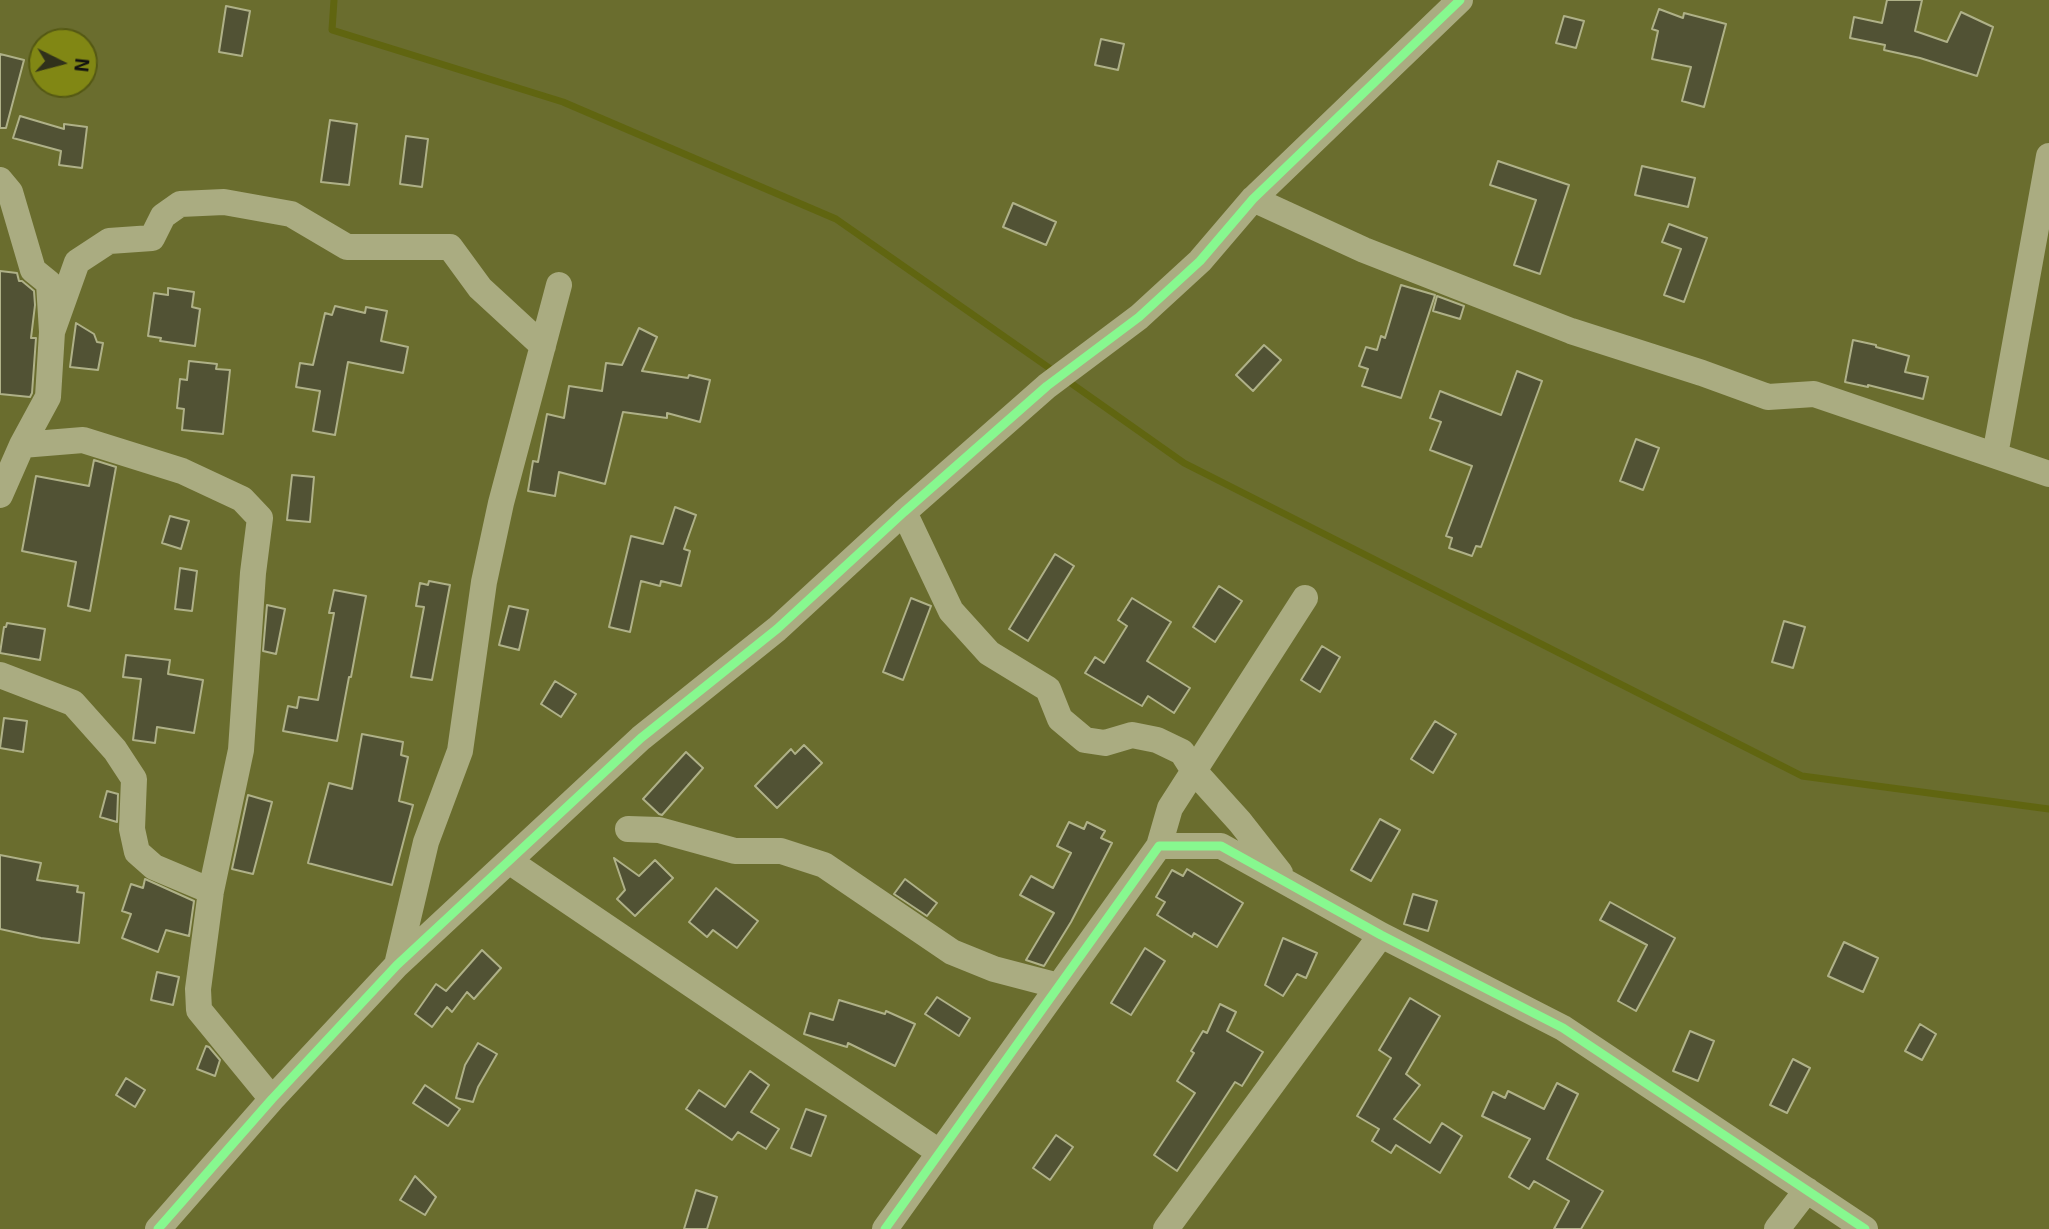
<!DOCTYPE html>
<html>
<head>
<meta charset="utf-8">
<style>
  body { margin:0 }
  #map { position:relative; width:2049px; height:1229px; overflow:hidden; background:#6a6d2e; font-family:"Exo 2",sans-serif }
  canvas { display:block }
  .north { position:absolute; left:28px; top:28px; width:70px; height:70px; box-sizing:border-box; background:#818714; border:2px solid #545813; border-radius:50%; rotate:96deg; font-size:19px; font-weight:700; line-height:28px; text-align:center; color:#111 }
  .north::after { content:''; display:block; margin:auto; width:24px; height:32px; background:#30311b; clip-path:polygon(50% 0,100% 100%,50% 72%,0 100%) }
</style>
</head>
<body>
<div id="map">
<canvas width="2049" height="1229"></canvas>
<div class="north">N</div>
</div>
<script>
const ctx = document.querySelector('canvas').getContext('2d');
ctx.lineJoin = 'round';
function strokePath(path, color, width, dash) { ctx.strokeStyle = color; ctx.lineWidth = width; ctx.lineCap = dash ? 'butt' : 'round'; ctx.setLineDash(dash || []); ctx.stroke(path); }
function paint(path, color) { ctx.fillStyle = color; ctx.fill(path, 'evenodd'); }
const stream = new Path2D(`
  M 334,0 L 332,30 L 563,102 L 836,219 L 1055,372
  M 1065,379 L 1184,463 L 1802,776 L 2049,809`);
const building = new Path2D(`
  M 1887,0 L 1922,0 L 1915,31 L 1947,42 L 1961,12 L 1993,27 L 1977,76 L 1920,58 L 1884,50 L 1885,45 L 1850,38 L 1854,17 L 1882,23 Z
  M 226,6 L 250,11 L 242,56 L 219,52 Z
  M 1659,9 L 1683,18 L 1684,13 L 1726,24 L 1704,107 L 1682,101 L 1691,67 L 1652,59 L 1658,31 L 1652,29 Z
  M 1564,16 L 1584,21 L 1576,48 L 1556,43 Z
  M 1101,39 L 1124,44 L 1118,70 L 1095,65 Z
  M 0,54 L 24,60 L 6,128 L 0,128 Z
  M 20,116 L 64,129 L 64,124 L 87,127 L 82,168 L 59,165 L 61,151 L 13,138 Z
  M 330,120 L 357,124 L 349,185 L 321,182 Z
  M 406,136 L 428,139 L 422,187 L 400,184 Z
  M 1498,161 L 1569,185 L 1540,274 L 1514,265 L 1536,200 L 1490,185 Z
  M 1642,166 L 1695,178 L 1688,207 L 1635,195 Z
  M 1013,203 L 1056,222 L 1046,245 L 1003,227 Z
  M 1669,224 L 1707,238 L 1684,302 L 1664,295 L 1681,249 L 1662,242 Z
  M 0,271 L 17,273 L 19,281 L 22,281 L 34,291 L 35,305 L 31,338 L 36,338 L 32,393 L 30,397 L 0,394 Z
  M 1401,285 L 1435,295 L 1401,398 L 1362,386 L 1368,369 L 1359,366 L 1366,347 L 1377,350 L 1381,336 L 1385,338 Z
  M 168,288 L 194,292 L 192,307 L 200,309 L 195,346 L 160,341 L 161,338 L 148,336 L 154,293 L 168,295 Z
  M 1437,296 L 1464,306 L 1460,319 L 1433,311 Z
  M 335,306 L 365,313 L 366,307 L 387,311 L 381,341 L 408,347 L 403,373 L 348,362 L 335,435 L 313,431 L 320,391 L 296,387 L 300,363 L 313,365 L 325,313 L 332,315 Z
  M 76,323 L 94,334 L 97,342 L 103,343 L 98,370 L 70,367 Z
  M 639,328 L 657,337 L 642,371 L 688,378 L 689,375 L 710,380 L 700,422 L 667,413 L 667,418 L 623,412 L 605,484 L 559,472 L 555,496 L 528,491 L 533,461 L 538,462 L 547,414 L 564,418 L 569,386 L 602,391 L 606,363 L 622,365 Z
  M 1853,340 L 1876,345 L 1876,347 L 1909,356 L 1905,372 L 1928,377 L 1923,399 L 1868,385 L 1868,387 L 1845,382 Z
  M 1264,345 L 1281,360 L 1253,391 L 1236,375 Z
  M 189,361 L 217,364 L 216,369 L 230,370 L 223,434 L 182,430 L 184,409 L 177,408 L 180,379 L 187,380 Z
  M 1517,371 L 1542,381 L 1481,547 L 1476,546 L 1472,556 L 1449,548 L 1452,538 L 1446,536 L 1472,466 L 1430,450 L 1441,422 L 1430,418 L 1440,391 L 1501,415 Z
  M 1636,439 L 1659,448 L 1643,490 L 1620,481 Z
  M 94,460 L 116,467 L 90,611 L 68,606 L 76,562 L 22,551 L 36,476 L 89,486 Z
  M 292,475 L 314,477 L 310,522 L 287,520 Z
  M 675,507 L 696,515 L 684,549 L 690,551 L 681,586 L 661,581 L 660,586 L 641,581 L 630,632 L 609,627 L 631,536 L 663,544 Z
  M 170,516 L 189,521 L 181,549 L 162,543 Z
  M 1055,554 L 1074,566 L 1028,641 L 1009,629 Z
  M 180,568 L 197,571 L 192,611 L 175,609 Z
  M 429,581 L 450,585 L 432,680 L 411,677 L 424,607 L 416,606 L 420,583 L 428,585 Z
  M 1219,586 L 1242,601 L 1215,642 L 1193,627 Z
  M 334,590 L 366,596 L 351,677 L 349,677 L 337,741 L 283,731 L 288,706 L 297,708 L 299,697 L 318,700 L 334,613 L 329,613 Z
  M 911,598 L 931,606 L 903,680 L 883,672 Z
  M 1132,598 L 1171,622 L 1147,661 L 1190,688 L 1174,713 L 1148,696 L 1142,706 L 1085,673 L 1095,657 L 1104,663 L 1127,626 L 1118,620 Z
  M 267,605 L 285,609 L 276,654 L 263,651 Z
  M 509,606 L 528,610 L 519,650 L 499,645 Z
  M 1784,621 L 1805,627 L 1793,668 L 1772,662 Z
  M 7,623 L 45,629 L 40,660 L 0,653 L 4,627 L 6,627 Z
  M 1322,646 L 1340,657 L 1320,692 L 1301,680 Z
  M 126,655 L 170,660 L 168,674 L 203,680 L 194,733 L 157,727 L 155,743 L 133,740 L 141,679 L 123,677 Z
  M 555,681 L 576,694 L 561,717 L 541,704 Z
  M 4,718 L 27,721 L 23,752 L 0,748 Z
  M 1435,721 L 1456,734 L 1433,773 L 1411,759 Z
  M 362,734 L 403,742 L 401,755 L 408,757 L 399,801 L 413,805 L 392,885 L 308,863 L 329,783 L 352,789 Z
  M 804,745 L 822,763 L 777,808 L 755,786 L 791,749 L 795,754 Z
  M 686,752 L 703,768 L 662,815 L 659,814 L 643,799 Z
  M 107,791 L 118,794 L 117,822 L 100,817 Z
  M 248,795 L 272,802 L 253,874 L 232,869 Z
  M 1380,819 L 1400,830 L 1371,881 L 1351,870 Z
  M 1069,822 L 1084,829 L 1087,822 L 1105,831 L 1101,838 L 1112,843 L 1071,922 L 1044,966 L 1026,960 L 1054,913 L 1020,895 L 1031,876 L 1053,888 L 1071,853 L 1057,846 Z
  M 0,855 L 41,863 L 37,880 L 78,886 L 77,892 L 84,893 L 79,943 L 41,938 L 0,929 Z
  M 614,858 L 639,876 L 655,860 L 673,878 L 635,916 L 617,899 L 625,890 Z
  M 1187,869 L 1243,903 L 1217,947 L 1194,933 L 1192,937 L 1157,915 L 1165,902 L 1156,897 L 1172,870 L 1183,876 Z
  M 145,879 L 194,901 L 189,936 L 166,930 L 158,952 L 122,938 L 131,914 L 122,911 L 131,884 L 143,888 Z
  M 905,879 L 937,903 L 927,916 L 894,894 Z
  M 716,888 L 758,921 L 737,948 L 713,930 L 707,937 L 689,922 Z
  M 1413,894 L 1437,901 L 1428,931 L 1404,924 Z
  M 1610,902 L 1675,938 L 1636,1011 L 1618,1001 L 1647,945 L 1600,920 Z
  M 1283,938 L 1317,953 L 1306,978 L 1297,974 L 1283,996 L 1265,985 Z
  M 1844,942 L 1878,958 L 1863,992 L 1828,976 Z
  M 1145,948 L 1165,961 L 1131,1015 L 1111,1003 Z
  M 482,950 L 501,968 L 474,999 L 467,992 L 452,1012 L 447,1007 L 432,1027 L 415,1014 L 436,984 L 446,991 Z
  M 157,972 L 179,977 L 173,1005 L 151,1000 Z
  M 937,997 L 970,1018 L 959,1036 L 925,1014 Z
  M 1410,998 L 1440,1016 L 1406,1074 L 1420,1085 L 1394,1119 L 1430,1143 L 1442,1123 L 1462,1136 L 1440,1173 L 1396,1145 L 1391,1153 L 1372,1141 L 1379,1129 L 1357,1116 L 1391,1058 L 1379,1050 Z
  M 839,1000 L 885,1014 L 886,1011 L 915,1024 L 895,1066 L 848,1043 L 847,1047 L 804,1034 L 810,1013 L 833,1020 Z
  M 1220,1004 L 1236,1012 L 1227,1031 L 1263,1052 L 1242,1086 L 1235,1082 L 1177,1171 L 1154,1155 L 1195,1093 L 1177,1081 L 1194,1053 L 1191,1051 L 1203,1031 L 1207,1033 Z
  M 1920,1024 L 1936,1034 L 1922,1060 L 1905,1051 Z
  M 1690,1031 L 1714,1041 L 1698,1081 L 1673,1071 Z
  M 478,1043 L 497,1054 L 478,1087 L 473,1102 L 456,1098 L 465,1065 Z
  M 206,1046 L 209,1047 L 220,1060 L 215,1076 L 197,1069 Z
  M 1793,1059 L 1810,1068 L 1787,1113 L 1770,1105 Z
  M 750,1071 L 769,1085 L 751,1112 L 779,1129 L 766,1149 L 738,1132 L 732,1140 L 686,1109 L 699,1090 L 725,1107 Z
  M 126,1078 L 145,1090 L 135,1107 L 116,1095 Z
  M 1557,1083 L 1578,1094 L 1547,1159 L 1603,1191 L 1581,1229 L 1554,1229 L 1569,1201 L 1534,1181 L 1529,1189 L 1509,1177 L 1530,1139 L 1482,1116 L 1493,1092 L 1505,1098 L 1508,1091 L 1544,1109 Z
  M 425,1085 L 460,1109 L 448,1126 L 413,1103 Z
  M 806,1109 L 826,1116 L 811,1156 L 791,1148 Z
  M 1056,1135 L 1073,1147 L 1050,1180 L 1033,1168 Z
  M 415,1176 L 436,1197 L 425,1215 L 400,1200 Z
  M 696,1190 L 717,1197 L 707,1229 L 684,1229 Z`);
const minor = new Path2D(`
  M 0,180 L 10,192 L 33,270 L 49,283 L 52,332 L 48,397 L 22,445 L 0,495
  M 1253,199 L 1364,250 L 1571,331 L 1702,373 L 1768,397 L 1814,394 L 2049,474
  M 52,332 L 77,262 L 109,241 L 152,238 L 163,216 L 180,204 L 224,202 L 291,214 L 347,247 L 450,247 L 480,288 L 543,346
  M 22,445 L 83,440 L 182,471 L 242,499 L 260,518 L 253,573 L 241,750 L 211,891 L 198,989 L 199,1010 L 272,1099
  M 1995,455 L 2049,156
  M 904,512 L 951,611 L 989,653 L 1048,689 L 1060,719 L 1085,740 L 1105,743 L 1132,735 L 1157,740 L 1182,752 L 1194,771 L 1240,822 L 1280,873
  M 0,675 L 73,703 L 115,750 L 134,779 L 132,829 L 137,852 L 154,867 L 211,891
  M 628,829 L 659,830 L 735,851 L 781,851 L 824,865 L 952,952 L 994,969 L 1059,986
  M 1159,846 L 1170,808 L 1305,598
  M 509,861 L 939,1152
  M 397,965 L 426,842 L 460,751 L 484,582 L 501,503 L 559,285
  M 158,1229 L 272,1099 L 397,965 L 641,738 L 777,629 L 904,512 L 1047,386 L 1139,317 L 1200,261 L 1253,199 L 1460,0
  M 885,1229 L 1159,846 L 1221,846 L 1381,935 L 1563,1028 L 1865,1229
  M 1166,1229 L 1381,935
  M 1777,1229 L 1807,1190`);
const cycleway = new Path2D(`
  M 158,1229 L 272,1099 L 397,965 L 641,738 L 777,629 L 904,512 L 1047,386 L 1139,317 L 1200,261 L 1253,199 L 1460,0
  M 885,1229 L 1159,846 L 1221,846 L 1381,935 L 1563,1028 L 1865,1229`);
strokePath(stream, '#606510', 7);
paint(building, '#515234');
strokePath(building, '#afb188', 2);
strokePath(minor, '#aaac81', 26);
strokePath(cycleway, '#87f88f', 9);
</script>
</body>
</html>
